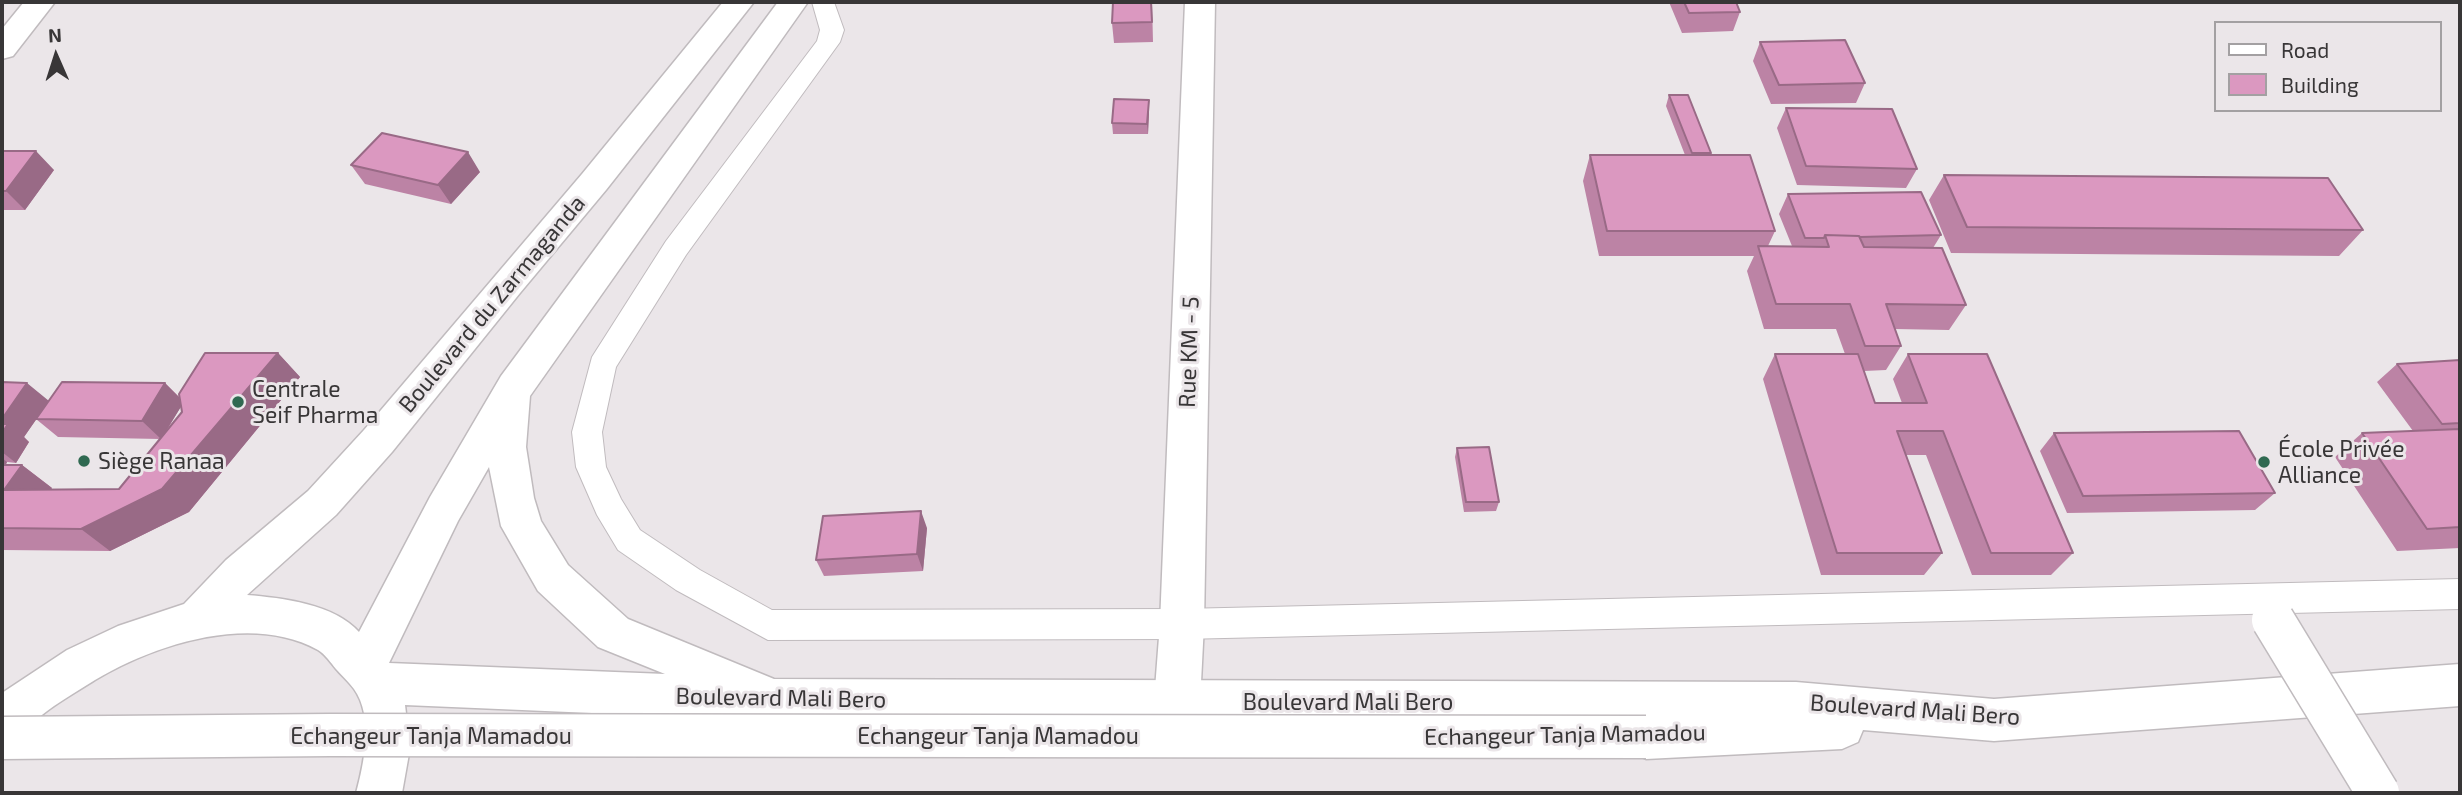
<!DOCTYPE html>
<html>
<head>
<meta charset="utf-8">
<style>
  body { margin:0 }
  #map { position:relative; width:2462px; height:795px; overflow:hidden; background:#ebe6e9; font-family:"Exo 2",sans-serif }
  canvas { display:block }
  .frame { position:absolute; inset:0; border:4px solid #383637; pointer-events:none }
  .legend { position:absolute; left:2214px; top:21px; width:228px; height:91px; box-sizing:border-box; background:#ebe6e9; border:2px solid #a3a0a2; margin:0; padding:9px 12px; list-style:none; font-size:21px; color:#383637 }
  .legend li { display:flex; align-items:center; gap:14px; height:35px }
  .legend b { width:35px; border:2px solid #a3a0a2 }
  .north { position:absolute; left:21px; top:21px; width:70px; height:70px; -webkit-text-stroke:5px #ebe6e9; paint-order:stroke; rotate:357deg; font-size:19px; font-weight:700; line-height:28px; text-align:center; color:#383637 }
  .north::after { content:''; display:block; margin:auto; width:24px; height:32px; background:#383637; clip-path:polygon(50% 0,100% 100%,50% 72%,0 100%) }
</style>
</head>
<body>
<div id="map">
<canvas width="2462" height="795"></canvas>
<div class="frame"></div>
<ul class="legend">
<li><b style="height:9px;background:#fff"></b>Road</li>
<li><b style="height:19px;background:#db98c0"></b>Building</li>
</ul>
<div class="north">N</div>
</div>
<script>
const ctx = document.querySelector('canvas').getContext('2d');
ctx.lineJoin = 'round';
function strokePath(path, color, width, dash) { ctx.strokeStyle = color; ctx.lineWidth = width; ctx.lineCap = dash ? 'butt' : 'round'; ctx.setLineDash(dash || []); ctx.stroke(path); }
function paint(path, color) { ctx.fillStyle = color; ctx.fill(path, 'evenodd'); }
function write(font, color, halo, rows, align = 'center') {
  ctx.font = font + ' "Exo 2",sans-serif'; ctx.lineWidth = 6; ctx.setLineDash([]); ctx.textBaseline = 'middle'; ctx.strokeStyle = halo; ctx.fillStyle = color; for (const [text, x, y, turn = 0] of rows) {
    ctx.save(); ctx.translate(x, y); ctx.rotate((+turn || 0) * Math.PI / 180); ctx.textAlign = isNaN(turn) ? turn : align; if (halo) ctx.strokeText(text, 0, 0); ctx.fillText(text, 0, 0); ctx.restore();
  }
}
const lane = new Path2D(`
  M 812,2 L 834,2 L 844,30 L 840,42 L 686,255 L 616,367 L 602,432 L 606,467 L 621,499 L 640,530 L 700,570 L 772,610 L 1182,609 L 2460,579 L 2460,609 L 1182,639 L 768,640 L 676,590 L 618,550 L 597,515 L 576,467 L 572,432 L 592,357 L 666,241 L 817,41 L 820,30 Z`);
const street = new Path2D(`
  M 24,2 L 55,2 L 13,56 L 2,59 L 2,29 Z
  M 1185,2 L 1215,2 L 1204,624 L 1200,702 L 1193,717 L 1177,723 L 1161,717 L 1154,702 L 1160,624 Z`);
const primary = new Path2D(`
  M 723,2 L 754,2 L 606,190 L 520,293 L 392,452 L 336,515 L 247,595 C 283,598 334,604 359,632 L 430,497 L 501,376 L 778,2 L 808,2 L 530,396 L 526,447 L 534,498 L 541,521 L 568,565 L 628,619 L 774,679 L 1796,682 L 1994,699 L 2460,664 L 2460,706 L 1994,741 L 1863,730 L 1858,742 L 1842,749 L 1646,759 L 1630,752 L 1623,737 L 1629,724 L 779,721 L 405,705 L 410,748 L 402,793 L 356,793 C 364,763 374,717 354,689 C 349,682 342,676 336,669 C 331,663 325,654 318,650 C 251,613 156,644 95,680 C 81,689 67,697 54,706 C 36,718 23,734 2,741 L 2,693 L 67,650 L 118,626 L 184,604 L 226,560 L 308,491 L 364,430 L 582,174 ZM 489,467 L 501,526 L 538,591 L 598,647 L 665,674 L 389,663 L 458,521 Z`);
const streetBridge = new Path2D(`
  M 2273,620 L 2378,793`);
const primaryBridge = new Path2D(`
  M 2,738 L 330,735 L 1646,737`);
const wall = new Path2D(`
  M 1113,2 L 1152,2 L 1153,42 L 1114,43 L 1112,23 Z
  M 1669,2 L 1736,2 L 1740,12 L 1733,31 L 1682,33 Z
  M 1760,42 L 1865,83 L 1856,103 L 1771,104 L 1753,61 Z
  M 1669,95 L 1711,153 L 1710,155 L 1775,231 L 1768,246 L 1792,246 L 1779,214 L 1788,194 L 1941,235 L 1933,248 L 1966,305 L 1949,330 L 1895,329 L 1901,346 L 1886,370 L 1864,371 L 1875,403 L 1902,403 L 1893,379 L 1908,354 L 2073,553 L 2051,575 L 1972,575 L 1926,455 L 1906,455 L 1942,553 L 1924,575 L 1821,575 L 1763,379 L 1775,354 L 1845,354 L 1836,329 L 1764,329 L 1747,271 L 1754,256 L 1599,256 L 1583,181 L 1590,155 L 1685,155 L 1666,106 Z
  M 1149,100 L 1149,110 L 1148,134 L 1113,134 L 1112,123 Z
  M 1786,108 L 1917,169 L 1906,188 L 1797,185 L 1777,128 Z
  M 2,151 L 54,170 L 25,210 L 2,210 Z
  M 351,165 L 480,172 L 451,204 L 365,184 Z
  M 1944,175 L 2363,230 L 2339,256 L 1951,253 L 1929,200 Z
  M 278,353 L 300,377 L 189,512 L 110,551 L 2,550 L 2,382 L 48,401 L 165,383 L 180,398 ZM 181,406 L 182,412 L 164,435 ZM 42,411 L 36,419 L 58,437 L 160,439 L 119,489 L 50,490 L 52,488 L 22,465 L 6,465 L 7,462 L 16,463 L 29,442 L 24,437 Z
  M 2460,360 L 2460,548 L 2397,551 L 2335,457 L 2362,433 L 2413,431 L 2377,382 L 2397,364 Z
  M 2054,433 L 2275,493 L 2255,510 L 2067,513 L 2040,451 Z
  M 1457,448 L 1499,502 L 1496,511 L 1464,512 L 1455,457 Z
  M 927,528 L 923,571 L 824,576 L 816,560 Z`);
const shadedWall = new Path2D(`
  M 1149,100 L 1149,110 L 1148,134 L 1147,124 Z
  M 36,151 L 54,170 L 25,210 L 6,191 Z
  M 468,152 L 480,172 L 451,204 L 438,185 Z
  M 278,353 L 300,377 L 189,512 L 110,551 L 81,529 Z
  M 27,383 L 49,401 L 24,437 L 29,442 L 16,463 L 2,452 L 2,419 Z
  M 165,383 L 184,402 L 161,439 L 142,421 Z
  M 2,458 L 7,462 L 2,471 Z
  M 22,465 L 52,488 L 35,513 L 4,490 Z
  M 921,511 L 927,528 L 923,571 L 917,554 Z`);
const building = new Path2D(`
  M 1113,2 L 1151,2 L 1152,22 L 1112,23 Z
  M 1684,2 L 1736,2 L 1740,12 L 1689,13 Z
  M 1845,40 L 1865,83 L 1779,85 L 1760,42 Z
  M 1669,95 L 1688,95 L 1711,153 L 1692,153 Z
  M 1114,99 L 1149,100 L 1147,124 L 1112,123 Z
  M 1786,108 L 1892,109 L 1917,169 L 1806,166 Z
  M 382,133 L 468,152 L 438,185 L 351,165 Z
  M 2,151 L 36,151 L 6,191 L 2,191 Z
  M 1590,155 L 1750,155 L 1775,231 L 1607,231 Z
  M 1944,175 L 2328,178 L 2363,230 L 1967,227 Z
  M 1921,192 L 1941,235 L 1860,237 L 1859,236 L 1825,235 L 1824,238 L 1805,238 L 1788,194 Z
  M 1825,235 L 1859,236 L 1864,247 L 1942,248 L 1966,305 L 1886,304 L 1901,346 L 1865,346 L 1850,304 L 1776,304 L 1758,246 L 1829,247 Z
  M 205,353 L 278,353 L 162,489 L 81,529 L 2,528 L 2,465 L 22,465 L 4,490 L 119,489 L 182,412 L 179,394 Z
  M 1775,354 L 1858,354 L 1875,403 L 1927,403 L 1908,354 L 1987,354 L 2073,553 L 1991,553 L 1943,431 L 1897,431 L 1942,553 L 1837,553 Z
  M 2460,360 L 2460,423 L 2442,424 L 2397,364 Z
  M 2,382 L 27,383 L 2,419 Z
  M 62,382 L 165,383 L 142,421 L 36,419 Z
  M 2,424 L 8,424 L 2,433 Z
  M 2460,429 L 2460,527 L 2427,529 L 2362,433 Z
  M 2239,431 L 2275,493 L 2083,496 L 2054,433 Z
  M 1489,447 L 1499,502 L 1466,502 L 1457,448 Z
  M 921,511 L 917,554 L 816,560 L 823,516 Z`);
const markers = [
  [238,402,7,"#306951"],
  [84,461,7,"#306951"],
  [2264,462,7,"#306951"]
];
const streetNames = [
  ["Boulevard du Zarmaganda",492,304,-50],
  ["Rue KM - 5",1189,352,-88],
  ["Boulevard Mali Bero",781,698,1],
  ["Boulevard Mali Bero",1348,702],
  ["Boulevard Mali Bero",1915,710,4],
  ["Echangeur Tanja Mamadou",1565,735,-1],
  ["Echangeur Tanja Mamadou",431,736],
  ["Echangeur Tanja Mamadou",998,736]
];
const poiNames = [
  ["Centrale",252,389],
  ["Seif Pharma",252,415],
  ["École Privée",2278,449],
  ["Alliance",2278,475],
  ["Siège Ranaa",98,461]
];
strokePath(lane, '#c0bbbe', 2);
strokePath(street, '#c0bbbe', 3);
strokePath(primary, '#c0bbbe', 3);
paint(lane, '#fff');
paint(street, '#fff');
paint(primary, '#fff');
strokePath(streetBridge, '#c0bbbe', 45, []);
strokePath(primaryBridge, '#c0bbbe', 45, []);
strokePath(streetBridge, '#fff', 42);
strokePath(primaryBridge, '#fff', 42);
paint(wall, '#bc83a5');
paint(shadedWall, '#996a86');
paint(building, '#db98c0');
strokePath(building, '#996a86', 2);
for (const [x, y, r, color] of markers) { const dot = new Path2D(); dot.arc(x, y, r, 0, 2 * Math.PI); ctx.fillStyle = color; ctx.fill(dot); strokePath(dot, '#ebe6e9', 2.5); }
write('23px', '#383637', '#ebe6e9', streetNames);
write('23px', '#383637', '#ebe6e9', poiNames, 'left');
</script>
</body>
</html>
